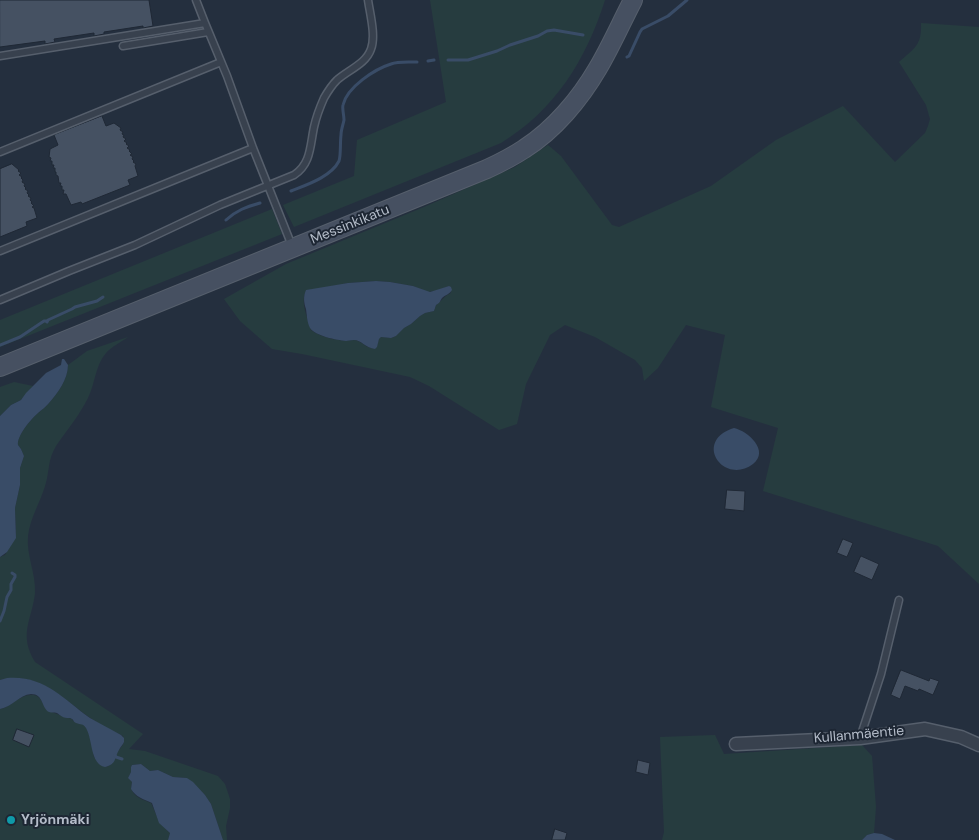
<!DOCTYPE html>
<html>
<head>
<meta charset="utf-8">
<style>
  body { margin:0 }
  canvas { display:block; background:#242f3e }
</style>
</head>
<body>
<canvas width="979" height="840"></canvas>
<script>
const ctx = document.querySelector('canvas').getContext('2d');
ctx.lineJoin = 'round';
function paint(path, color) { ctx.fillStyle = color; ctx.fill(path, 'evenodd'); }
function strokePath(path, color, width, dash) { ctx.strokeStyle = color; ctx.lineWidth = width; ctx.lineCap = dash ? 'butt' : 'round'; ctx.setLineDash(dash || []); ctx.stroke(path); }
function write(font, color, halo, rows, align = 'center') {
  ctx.font = font + ' "DM Sans",sans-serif'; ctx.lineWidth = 4; ctx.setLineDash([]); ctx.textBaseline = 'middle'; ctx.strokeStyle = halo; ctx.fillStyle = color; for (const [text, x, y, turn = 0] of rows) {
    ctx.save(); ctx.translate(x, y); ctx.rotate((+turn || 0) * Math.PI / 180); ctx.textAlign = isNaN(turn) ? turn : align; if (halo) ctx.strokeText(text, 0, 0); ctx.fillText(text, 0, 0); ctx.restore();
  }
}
const green = new Path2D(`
  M 430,0 L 605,0 C 586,60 555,110 501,143 L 294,227 L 283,205 L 354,176 L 357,140 L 446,102 Z
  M 921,23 L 979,27 L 979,584 L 938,546 L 763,491 L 778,428 L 711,407 L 725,335 L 686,325 L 658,368 L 644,381 L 642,368 L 635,360 L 595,337 L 565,325 L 550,335 L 526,384 L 517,424 L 499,430 L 429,386 L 410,377 L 302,354 L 272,349 L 240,321 L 224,299 L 286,264 L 424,207 L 515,167 L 548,145 L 561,156 L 612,225 L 619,227 L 711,186 L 776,140 L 843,106 L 895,162 L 925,133 L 928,126 L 930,119 L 926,105 L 899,62 C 915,48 922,45 921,23 ZM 376,281 L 390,282 L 413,286 L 428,292 L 435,291 L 449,286 L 451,293 C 444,296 442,301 436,305 L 434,311 L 425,313 L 420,316 L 411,324 L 404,328 L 396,336 L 391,338 L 381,337 L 379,339 L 376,348 C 366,350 363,341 354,340 C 351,340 349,341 346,341 C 335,340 320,337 311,330 C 308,319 299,300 307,290 L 311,290 L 348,283 Z
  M 272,209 L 282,234 L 0,347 L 0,320 Z
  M 128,337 C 121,342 111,347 106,353 C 95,366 95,384 88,398 C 79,416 67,430 56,446 C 47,461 50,471 45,486 C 40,503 30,518 28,536 C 26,555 36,573 35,593 C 32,620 18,634 35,662 L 143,734 L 129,749 L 145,751 L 218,776 L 225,784 L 230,799 L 230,808 L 226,826 L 227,840 L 223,840 L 211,804 L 205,795 L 187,778 L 173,777 L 158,770 L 150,771 L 141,764 L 132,765 L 131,767 L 131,772 L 128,778 L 132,782 C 129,796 141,799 151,803 C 158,818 157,821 170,833 L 168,840 L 0,840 L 0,709 C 11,707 20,694 32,695 C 42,695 42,705 47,710 C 50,712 58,714 62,716 C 64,717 66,717 69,718 C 74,719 71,720 75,722 C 76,722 82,723 83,724 C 90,729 93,749 94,757 L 107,767 C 116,762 114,757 119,750 C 121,747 123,745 124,742 L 123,736 C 119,734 116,732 112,731 C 104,727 96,722 89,717 C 61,697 38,671 0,680 L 0,557 L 5,555 L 16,535 L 15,508 L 20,485 L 20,468 L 24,456 L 21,449 L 18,445 C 17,436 30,420 38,413 C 41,410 46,407 49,403 C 58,393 68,379 68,365 L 87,351 Z
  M 14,382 L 33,386 L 21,400 L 11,405 L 0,416 L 0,387 Z
  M 715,735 L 724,754 L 862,745 L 872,756 L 876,807 L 874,833 L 867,835 L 862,840 L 662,840 L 664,832 L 660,737 Z`);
const water = new Path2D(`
  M 376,281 L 390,282 L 413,286 L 430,292 L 449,286 L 451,287 L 452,290 C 450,294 445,295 442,298 C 440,301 440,303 436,305 L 434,311 L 425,313 L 420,316 L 411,324 L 404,328 L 396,336 L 391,338 L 381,337 L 379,339 L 377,347 L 375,349 C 366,348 361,340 354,340 C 351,340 348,341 346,341 C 337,340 315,336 310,328 C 307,322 307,316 306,309 C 304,303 303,297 306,290 L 348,283 Z
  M 62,359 L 64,359 L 68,365 C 68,379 58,393 49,403 C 46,407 41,410 38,413 C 30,420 17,436 18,445 L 21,449 L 24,456 L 20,468 L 20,485 L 15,508 L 16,538 L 7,552 L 0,557 L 0,416 L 11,405 L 21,400 L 26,393 L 46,373 L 61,365 Z
  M 734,428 C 748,431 770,451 753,464 C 724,486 692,441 734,428 Z
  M 7,678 C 44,675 62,698 90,718 C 100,724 111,729 121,735 L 124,738 L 124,742 C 123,745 120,747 119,750 C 114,758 117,764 105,767 C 90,764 93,740 86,728 C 83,723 81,725 76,723 C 72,721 75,720 70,718 C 69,718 68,718 67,718 C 63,718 60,715 57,713 C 54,712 52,713 49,712 C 41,708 44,694 31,694 C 19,695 12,707 0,709 L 0,680 Z
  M 141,764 L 150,771 L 158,770 L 173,777 L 187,778 L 193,782 L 205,795 L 211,804 L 223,840 L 168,840 L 170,833 L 159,823 L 152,803 C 143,799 136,797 131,789 L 132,782 L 128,778 L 131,772 L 131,767 L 132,765 Z
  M 874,833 L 882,834 L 895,840 L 862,840 L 867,835 Z`);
const stream = new Path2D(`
  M 627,57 L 629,56 L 640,32 L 642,29 L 668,16 L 687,0
  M 448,60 L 468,60 L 497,51 L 510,45 L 538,36 L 547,31 L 554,30 L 583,35
  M 428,61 L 434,60
  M 291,191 C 306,185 331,177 339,161 C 341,156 340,142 341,135 C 341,130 343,125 344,120 C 344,115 342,109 343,105 C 347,87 375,69 391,64 C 398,61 409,62 417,62
  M 226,220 C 237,210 246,207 260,203
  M 47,322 L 48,320 L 72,309 L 75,307 L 97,301 L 103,297
  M 0,345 L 20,337 L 44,321 L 47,321
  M 0,621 L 4,611 L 7,597 L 11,590 L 11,584 L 15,577 L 15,575 L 12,573
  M 115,755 L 116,757 L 122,759`);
const building = new Path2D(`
  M 0,0 L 149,0 L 153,26 L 143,28 L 143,26 L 104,32 L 104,34 L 94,36 L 94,33 L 54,39 L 55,42 L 45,44 L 45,41 L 0,47 Z
  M 102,116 L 106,126 L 114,123 L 121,128 L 120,130 L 123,132 L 122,134 L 124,135 L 123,137 L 126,139 L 124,141 L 127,143 L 126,144 L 129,146 L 127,148 L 130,150 L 129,151 L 132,154 L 130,155 L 133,157 L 132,159 L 134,161 L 133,162 L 136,164 L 135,166 L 138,176 L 128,180 L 130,185 L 82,204 L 81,202 L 71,205 L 66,194 L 63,194 L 64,190 L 62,190 L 62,186 L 60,186 L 61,183 L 59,183 L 58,176 L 56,175 L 56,172 L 55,172 L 55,168 L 53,168 L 54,165 L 52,165 L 52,161 L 50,161 L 51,158 L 49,157 L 50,149 L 58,145 L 54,135 Z
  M 12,164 L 19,170 L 18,171 L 21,173 L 19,175 L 22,177 L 21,178 L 23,180 L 22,182 L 25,184 L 24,186 L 26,188 L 25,189 L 28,191 L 27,193 L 29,195 L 28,196 L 31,198 L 30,200 L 32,202 L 31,203 L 34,206 L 32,207 L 34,208 L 37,218 L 26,222 L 27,226 L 0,237 L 0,169 Z
  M 727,490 L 745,491 L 744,511 L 725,509 Z
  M 843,539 L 853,543 L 847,557 L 837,553 Z
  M 861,556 L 879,564 L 872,580 L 854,572 Z
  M 901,670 L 929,681 L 930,678 L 939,681 L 933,695 L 919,689 L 918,691 L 905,686 L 900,699 L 891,695 Z
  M 17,729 L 34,735 L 29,747 L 13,740 Z
  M 638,760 L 650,763 L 648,775 L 636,772 Z
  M 555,829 L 567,833 L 565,840 L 552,840 Z`);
const lane = new Path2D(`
  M 196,0 L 205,23 L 227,76 L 253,148 L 292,246
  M 123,46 L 208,32
  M 0,56 L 205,23
  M 0,152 L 221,62
  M 0,251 L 253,148
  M 0,300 L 69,271 L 135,245 L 220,205 L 294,175 C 311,164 310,146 314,127 C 316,118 320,107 324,98 C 328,91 332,85 337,80 C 348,70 366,64 371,49 C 376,36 370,14 368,0
  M 860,738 L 881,674 L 899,600`);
const street = new Path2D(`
  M 736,744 L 860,738 L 925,729 L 961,737 L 979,745`);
const secondary = new Path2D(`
  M 0,367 L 487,169 C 500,163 512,157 524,149 C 554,130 580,99 598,68 C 611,46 621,23 633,0`);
const markers = [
  [11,820,5,"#0f9aa8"]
];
const streetNames = [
  ["Messinkikatu",350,225,-22],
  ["Kullanmäentie",859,735,-5]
];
const poiNames = [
  ["Yrjönmäki",21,820]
];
paint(green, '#263c3f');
paint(water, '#394c67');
strokePath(stream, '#394c67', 3);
paint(building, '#455162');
strokePath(building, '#1f2835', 1);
strokePath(lane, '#565f6c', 9);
strokePath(street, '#565f6c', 15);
strokePath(secondary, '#565f6c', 20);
strokePath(lane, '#38414e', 6);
strokePath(street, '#38414e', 12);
strokePath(secondary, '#465061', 18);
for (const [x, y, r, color] of markers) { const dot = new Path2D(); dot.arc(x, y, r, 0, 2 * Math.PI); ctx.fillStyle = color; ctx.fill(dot); strokePath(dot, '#1d2633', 2); }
write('14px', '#b4bcc9', '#1d2633', streetNames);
write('bold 14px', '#b4bcc9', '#1d2633', poiNames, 'left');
</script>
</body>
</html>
